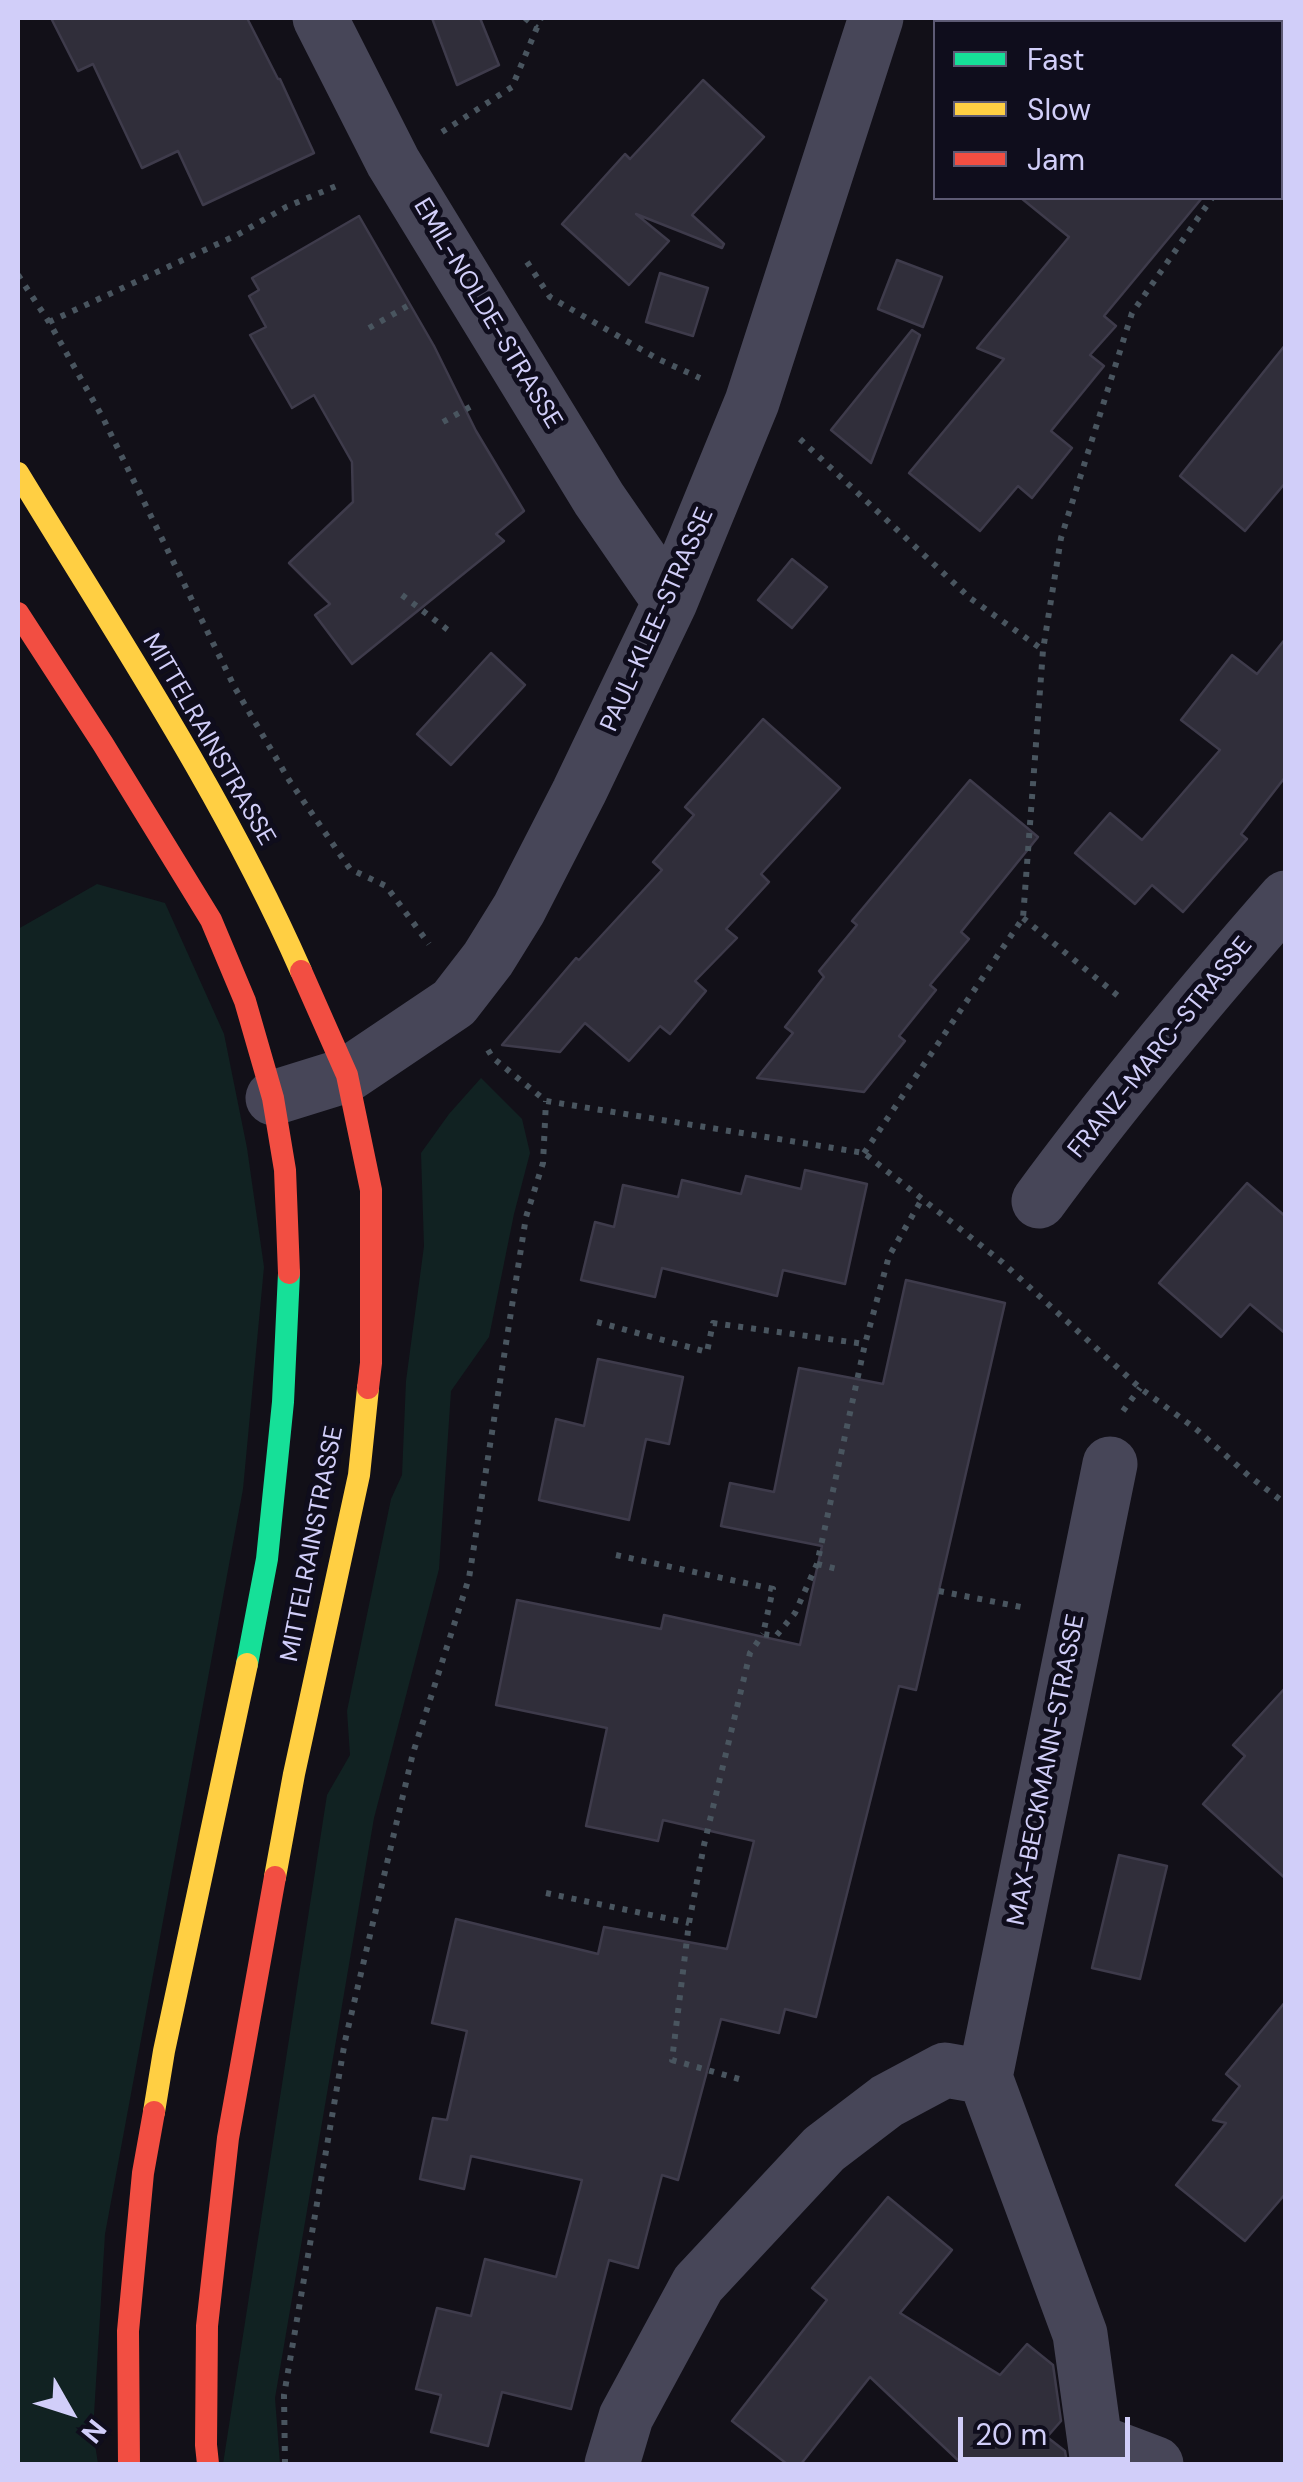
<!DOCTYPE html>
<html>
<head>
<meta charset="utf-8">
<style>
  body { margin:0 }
  #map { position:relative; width:1303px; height:2482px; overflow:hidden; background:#121018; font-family:"DM Sans",sans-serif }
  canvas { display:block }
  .frame { position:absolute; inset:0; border:20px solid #d1cef9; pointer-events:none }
  .legend { position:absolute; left:933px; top:20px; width:350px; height:180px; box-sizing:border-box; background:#0f0d1c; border:2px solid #5d5a74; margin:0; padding:12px 18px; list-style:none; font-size:30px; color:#d1cef9 }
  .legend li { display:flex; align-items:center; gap:20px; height:50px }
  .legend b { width:50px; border:2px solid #5d5a74 }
  .north { position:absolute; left:20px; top:2362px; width:100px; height:100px; -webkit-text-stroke:8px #0f0d1c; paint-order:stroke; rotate:129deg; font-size:28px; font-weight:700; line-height:40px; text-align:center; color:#d1cef9 }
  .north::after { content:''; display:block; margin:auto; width:35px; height:45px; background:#d1cef9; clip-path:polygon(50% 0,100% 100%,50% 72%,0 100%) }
  .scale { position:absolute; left:958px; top:2417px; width:172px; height:45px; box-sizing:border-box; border:5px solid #d1cef9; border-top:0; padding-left:12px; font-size:30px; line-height:35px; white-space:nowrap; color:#d1cef9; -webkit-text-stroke:8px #0f0d1c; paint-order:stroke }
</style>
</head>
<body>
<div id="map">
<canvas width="1303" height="2482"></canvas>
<div class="frame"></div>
<ul class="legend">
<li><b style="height:12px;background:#16e098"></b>Fast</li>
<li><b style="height:12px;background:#ffcf43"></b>Slow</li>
<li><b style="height:12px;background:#f24e42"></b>Jam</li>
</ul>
<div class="north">N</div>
<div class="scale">20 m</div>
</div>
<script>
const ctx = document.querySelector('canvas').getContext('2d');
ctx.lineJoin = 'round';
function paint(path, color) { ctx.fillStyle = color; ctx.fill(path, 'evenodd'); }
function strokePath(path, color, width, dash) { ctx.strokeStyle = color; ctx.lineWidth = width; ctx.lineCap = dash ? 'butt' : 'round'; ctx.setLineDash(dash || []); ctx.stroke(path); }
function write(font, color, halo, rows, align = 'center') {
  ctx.font = font + ' "DM Sans",sans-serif'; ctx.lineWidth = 10; ctx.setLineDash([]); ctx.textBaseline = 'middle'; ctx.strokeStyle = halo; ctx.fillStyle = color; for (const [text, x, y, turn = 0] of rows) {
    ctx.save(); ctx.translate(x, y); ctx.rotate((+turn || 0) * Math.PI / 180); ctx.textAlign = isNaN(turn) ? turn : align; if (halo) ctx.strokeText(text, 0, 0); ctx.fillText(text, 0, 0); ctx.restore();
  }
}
const green = new Path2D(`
  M 97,884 L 165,903 L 224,1034 L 247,1148 L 264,1267 L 243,1489 L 105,2234 L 93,2431 L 98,2464 L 18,2464 L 18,929 Z
  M 481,1078 L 522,1119 L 530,1153 L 514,1214 L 489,1337 L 451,1391 L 439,1569 L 374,1818 L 275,2398 L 280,2464 L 223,2464 L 327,1795 L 350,1755 L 347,1711 L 391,1499 L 402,1475 L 406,1381 L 424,1246 L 421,1153 L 449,1114 Z`);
const building = new Path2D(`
  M 51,18 L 247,18 L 278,79 L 280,79 L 314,153 L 203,205 L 178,151 L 142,168 L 93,64 L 78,71 Z
  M 432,18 L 480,18 L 499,65 L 457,85 Z
  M 703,80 L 764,137 L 692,215 L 724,244 L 722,248 L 636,214 L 669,241 L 629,285 L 562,224 L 625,154 L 630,159 Z
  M 1021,198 L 1202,198 L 1104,316 L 1116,326 L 1090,355 L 1104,366 L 1051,431 L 1072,448 L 1032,498 L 1018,486 L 980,531 L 909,473 L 1004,359 L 977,348 L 1069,237 Z
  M 359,216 L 434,346 L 476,431 L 524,511 L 496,534 L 504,541 L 352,664 L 315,615 L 330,604 L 289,563 L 353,502 L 352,462 L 314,395 L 292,408 L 250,335 L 266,327 L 249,296 L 259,290 L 252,278 Z
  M 897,260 L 942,277 L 923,327 L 878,309 Z
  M 660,273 L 708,288 L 693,336 L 646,322 Z
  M 912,330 L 920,335 L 871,463 L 831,430 Z
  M 1286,344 L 1286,482 L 1245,531 L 1180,476 Z
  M 792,559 L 827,587 L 792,628 L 758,600 Z
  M 1286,638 L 1286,776 L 1241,834 L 1247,839 L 1183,912 L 1152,885 L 1135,904 L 1075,853 L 1110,813 L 1142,840 L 1220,750 L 1181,720 L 1232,655 L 1257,674 Z
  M 491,653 L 525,685 L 451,765 L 417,734 Z
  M 763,719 L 840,788 L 761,874 L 769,882 L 726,929 L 737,938 L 695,981 L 706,991 L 670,1034 L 660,1026 L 629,1061 L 585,1023 L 560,1052 L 502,1045 L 576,958 L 579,960 L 662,870 L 653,862 L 694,815 L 685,807 Z
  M 970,780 L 1038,837 L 961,932 L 969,939 L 930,985 L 936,990 L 899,1036 L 905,1041 L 864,1092 L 757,1078 L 793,1033 L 785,1027 L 824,977 L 819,971 L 857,925 L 852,921 Z
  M 805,1170 L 867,1184 L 845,1284 L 783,1270 L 777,1296 L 662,1268 L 655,1297 L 581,1280 L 595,1222 L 614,1227 L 623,1185 L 678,1197 L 682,1180 L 741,1194 L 746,1176 L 801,1189 Z
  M 1247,1183 L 1286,1217 L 1286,1334 L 1250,1304 L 1221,1337 L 1159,1283 Z
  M 906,1280 L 1005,1303 L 916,1690 L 899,1686 L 816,2017 L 785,2009 L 779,2033 L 721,2019 L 678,2180 L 662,2175 L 638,2268 L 609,2260 L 571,2409 L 502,2392 L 488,2446 L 431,2432 L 441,2395 L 416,2389 L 437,2308 L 471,2316 L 485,2259 L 556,2277 L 582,2180 L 471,2156 L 464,2189 L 420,2179 L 433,2118 L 447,2120 L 467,2031 L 432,2023 L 456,1919 L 598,1954 L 604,1927 L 727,1949 L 754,1841 L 663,1820 L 658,1841 L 586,1826 L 607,1728 L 496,1705 L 517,1600 L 661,1629 L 664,1615 L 800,1645 L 822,1546 L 721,1526 L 730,1483 L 774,1492 L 799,1368 L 883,1384 Z
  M 598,1359 L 683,1377 L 669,1444 L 646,1439 L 629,1520 L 539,1500 L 556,1419 L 584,1426 Z
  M 1286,1687 L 1286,1879 L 1203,1804 L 1245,1756 L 1233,1745 Z
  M 1119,1855 L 1167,1866 L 1140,1979 L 1092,1968 Z
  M 1286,2001 L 1286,2193 L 1245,2241 L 1176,2185 L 1226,2123 L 1213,2120 L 1240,2086 L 1226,2074 Z
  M 888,2197 L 952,2250 L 900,2313 L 1000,2375 L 1027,2344 L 1053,2365 L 1061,2421 L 1047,2437 L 1065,2451 L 1067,2464 L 962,2464 L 870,2377 L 801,2464 L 787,2464 L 732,2421 L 827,2300 L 812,2288 Z`);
const path = new Path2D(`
  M 525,18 L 537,28
  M 1280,129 L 1286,125
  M 442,132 L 512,87 L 541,18
  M 527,262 L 550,297 L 658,359 L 700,378
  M 18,275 L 49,322 L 103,418 L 235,688 L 289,780 L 350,869 L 386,886 L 429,944
  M 49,322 L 237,235 L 286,207 L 341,184
  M 369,328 L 411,304
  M 443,422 L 477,403
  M 800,439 L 970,598 L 1043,650
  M 402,595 L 448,630
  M 1023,918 L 1123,1000
  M 488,1050 L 493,1058 L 546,1101 L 864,1153 L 1002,1262 L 1140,1388 L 1196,1429 L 1249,1476 L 1286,1504
  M 864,1153 L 1023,918 L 1043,650 L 1061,538 L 1132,313 L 1212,198
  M 597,1322 L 707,1352 L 713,1323 L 865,1344
  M 1123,1411 L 1140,1388
  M 616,1555 L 773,1589 L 763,1634 L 776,1636 L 795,1613 L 817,1564 L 865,1344 L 889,1256 L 922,1199
  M 817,1564 L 841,1570
  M 939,1591 L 1021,1607
  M 546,1893 L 689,1923
  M 739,2079 L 672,2060 L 689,1923 L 704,1845 L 750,1653 L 763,1634
  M 285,2464 L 284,2395 L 345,2041 L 413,1753 L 469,1578 L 526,1217 L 543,1163 L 546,1101`);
const street = new Path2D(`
  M 320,18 L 393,162 L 599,499 L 670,602
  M 273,1098 L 347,1075 L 454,1003 L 488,959 L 519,909 L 579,792 L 670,602 L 752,402 L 876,18
  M 1039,1201 C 1116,1096 1200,996 1286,898
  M 1095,2441 L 1156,2464
  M 612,2464 L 626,2417 L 698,2284 L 824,2149 L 887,2101 L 945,2070 L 985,2077
  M 1098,2464 L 1080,2334 L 985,2077 L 1110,1464`);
const fast = new Path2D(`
  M 247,1664 L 267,1559 L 283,1402 L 289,1273`);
const slow = new Path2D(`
  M 18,473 C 117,636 224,796 301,971
  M 275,1877 L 294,1774 L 359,1475 L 368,1388
  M 154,2112 L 164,2051 L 247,1664`);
const jam = new Path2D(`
  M 18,613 L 103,744 L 211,920 L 245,1001 L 273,1098 L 285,1170 L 289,1273
  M 301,971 L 347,1075 L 371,1190 L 371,1363 L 368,1388
  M 129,2464 L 128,2331 L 143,2173 L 154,2112
  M 208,2464 L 206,2445 L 207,2326 L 228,2138 L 275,1877`);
const streetNames = [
  ["EMIL-NOLDE-STRASSE",487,314,59],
  ["PAUL-KLEE-STRASSE",658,620,-66],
  ["MITTELRAINSTRASSE",208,740,60],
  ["FRANZ-MARC-STRASSE",1161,1048,-51],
  ["MITTELRAINSTRASSE",313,1544,-79],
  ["MAX-BECKMANN-STRASSE",1047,1770,-79]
];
paint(green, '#122');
paint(building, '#302e3a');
strokePath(building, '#3e3b4b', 2.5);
strokePath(path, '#49555f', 6, [5, 8]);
strokePath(street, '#474658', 55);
strokePath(fast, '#16e098', 22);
strokePath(slow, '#ffcf43', 22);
strokePath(jam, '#f24e42', 22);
write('25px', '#d1cef9', '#0f0d1c', streetNames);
</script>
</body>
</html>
